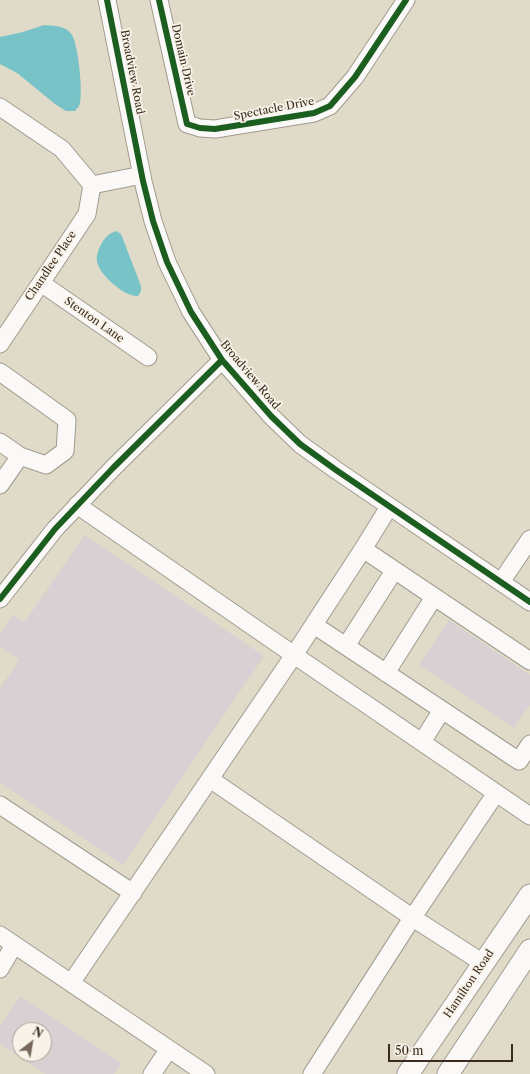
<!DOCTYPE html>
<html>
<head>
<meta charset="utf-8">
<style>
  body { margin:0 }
  #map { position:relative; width:530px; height:1074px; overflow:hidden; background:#e0dac8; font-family:"Libre Caslon Text",serif }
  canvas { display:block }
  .north { position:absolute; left:12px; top:1022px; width:40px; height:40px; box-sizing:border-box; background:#f7f3e8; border:1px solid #aca397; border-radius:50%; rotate:31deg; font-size:11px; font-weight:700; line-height:16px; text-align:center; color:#3b2a1e }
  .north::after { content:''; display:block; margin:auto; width:14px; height:18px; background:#75685a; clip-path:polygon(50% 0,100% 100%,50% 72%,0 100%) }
  .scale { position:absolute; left:388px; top:1044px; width:125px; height:18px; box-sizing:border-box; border:2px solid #3b2a1e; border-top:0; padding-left:5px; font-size:12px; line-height:14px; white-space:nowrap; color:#3b2a1e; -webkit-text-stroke:3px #f7f3e8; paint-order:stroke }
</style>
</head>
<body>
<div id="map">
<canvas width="530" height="1074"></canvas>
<div class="north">N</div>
<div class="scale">50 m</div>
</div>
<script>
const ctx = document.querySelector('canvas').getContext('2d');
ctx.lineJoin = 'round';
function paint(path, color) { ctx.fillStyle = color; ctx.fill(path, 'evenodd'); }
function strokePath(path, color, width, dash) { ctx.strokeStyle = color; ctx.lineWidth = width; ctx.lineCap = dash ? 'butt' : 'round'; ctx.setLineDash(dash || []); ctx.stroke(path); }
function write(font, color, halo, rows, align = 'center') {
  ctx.font = font + ' "Libre Caslon Text",serif'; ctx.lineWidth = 3.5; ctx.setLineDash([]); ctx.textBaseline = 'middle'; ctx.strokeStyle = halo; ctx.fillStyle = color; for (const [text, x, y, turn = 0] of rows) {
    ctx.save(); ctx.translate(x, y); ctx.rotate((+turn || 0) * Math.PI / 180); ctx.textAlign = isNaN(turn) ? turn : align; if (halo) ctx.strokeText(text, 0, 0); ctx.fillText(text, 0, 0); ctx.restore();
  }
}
const water = new Path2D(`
  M 44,25 C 53,26 66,25 72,35 C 78,44 84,96 79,106 C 78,108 76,109 75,111 L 66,111 L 55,104 L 17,73 L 0,64 L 0,37 L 23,32 Z
  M 116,231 L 121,234 L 141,286 L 141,291 L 138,296 C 126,298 98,274 97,261 C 96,255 99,248 102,243 C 105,237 110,233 116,231 Z`);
const building = new Path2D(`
  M 84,535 L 264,656 L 123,865 L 0,782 L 0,688 L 19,660 L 0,647 L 0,635 L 13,615 L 25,622 Z
  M 449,620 L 530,675 L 530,705 L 514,728 L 419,664 Z
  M 20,996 L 121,1063 L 114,1074 L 45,1074 L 0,1044 L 0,1026 ZM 20,1030 L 44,1030 L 44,1054 L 20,1054 Z`);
const minor = new Path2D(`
  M 107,0 L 143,181 L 153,221 L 167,262 L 191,312 L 222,360 L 271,416 L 300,444 L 336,470 L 530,602
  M 159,0 L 187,124 L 200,128 L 215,129 L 314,113 L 330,106 L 355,77 L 406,0
  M 0,107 L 62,149 L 92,185 L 87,214 L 0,344
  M 92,185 L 142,175
  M 41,283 L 148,357
  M 0,372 L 67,420 L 65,451 L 46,465 L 20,456 L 0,442
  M 0,485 L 20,456
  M 389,507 L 363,549 L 294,655 L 530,816
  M 363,549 L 530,661
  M 501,582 L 530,539
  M 0,599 L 55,529 L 113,468 L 222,360
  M 314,625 L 519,761 L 530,744
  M 346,646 L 394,571
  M 386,673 L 434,597
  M 422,742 L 442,710
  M 210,779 L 413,918 L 483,963
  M 0,805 L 133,893
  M 0,935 L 206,1074
  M 0,969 L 14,945
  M 71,983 L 294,655 L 77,505
  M 152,1074 L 169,1049
  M 312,1074 L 405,929 L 496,793`);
const major = new Path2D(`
  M 408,1074 L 530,895
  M 448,1074 L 530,950`);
const cycleway = new Path2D(`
  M 107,0 L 143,181 L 153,221 L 167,262 L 191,312 L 222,360 L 271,416 L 300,444 L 336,470 L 530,602
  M 159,0 L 187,124 L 200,128 L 215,129 L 314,113 L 330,106 L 355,77 L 406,0
  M 0,599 L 55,529 L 113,468 L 222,360`);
const streetNames = [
  ["Domain Drive",183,60,77],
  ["Broadview Road",132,72,79],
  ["Spectacle Drive",274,109,-11],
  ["Chandlee Place",51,266,-56],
  ["Stenton Lane",94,320,35],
  ["Broadview Road",250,375,50],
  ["Hamilton Road",469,984,-56]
];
paint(water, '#78c3c7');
paint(building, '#d8d0d2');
strokePath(minor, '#a19b8f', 19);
strokePath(major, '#a19b8f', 23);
strokePath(minor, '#faf9f7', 17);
strokePath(major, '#faf9f7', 21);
strokePath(cycleway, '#1b5e20', 6);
write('11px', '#3b2a1e', '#f7f3e8', streetNames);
</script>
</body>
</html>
